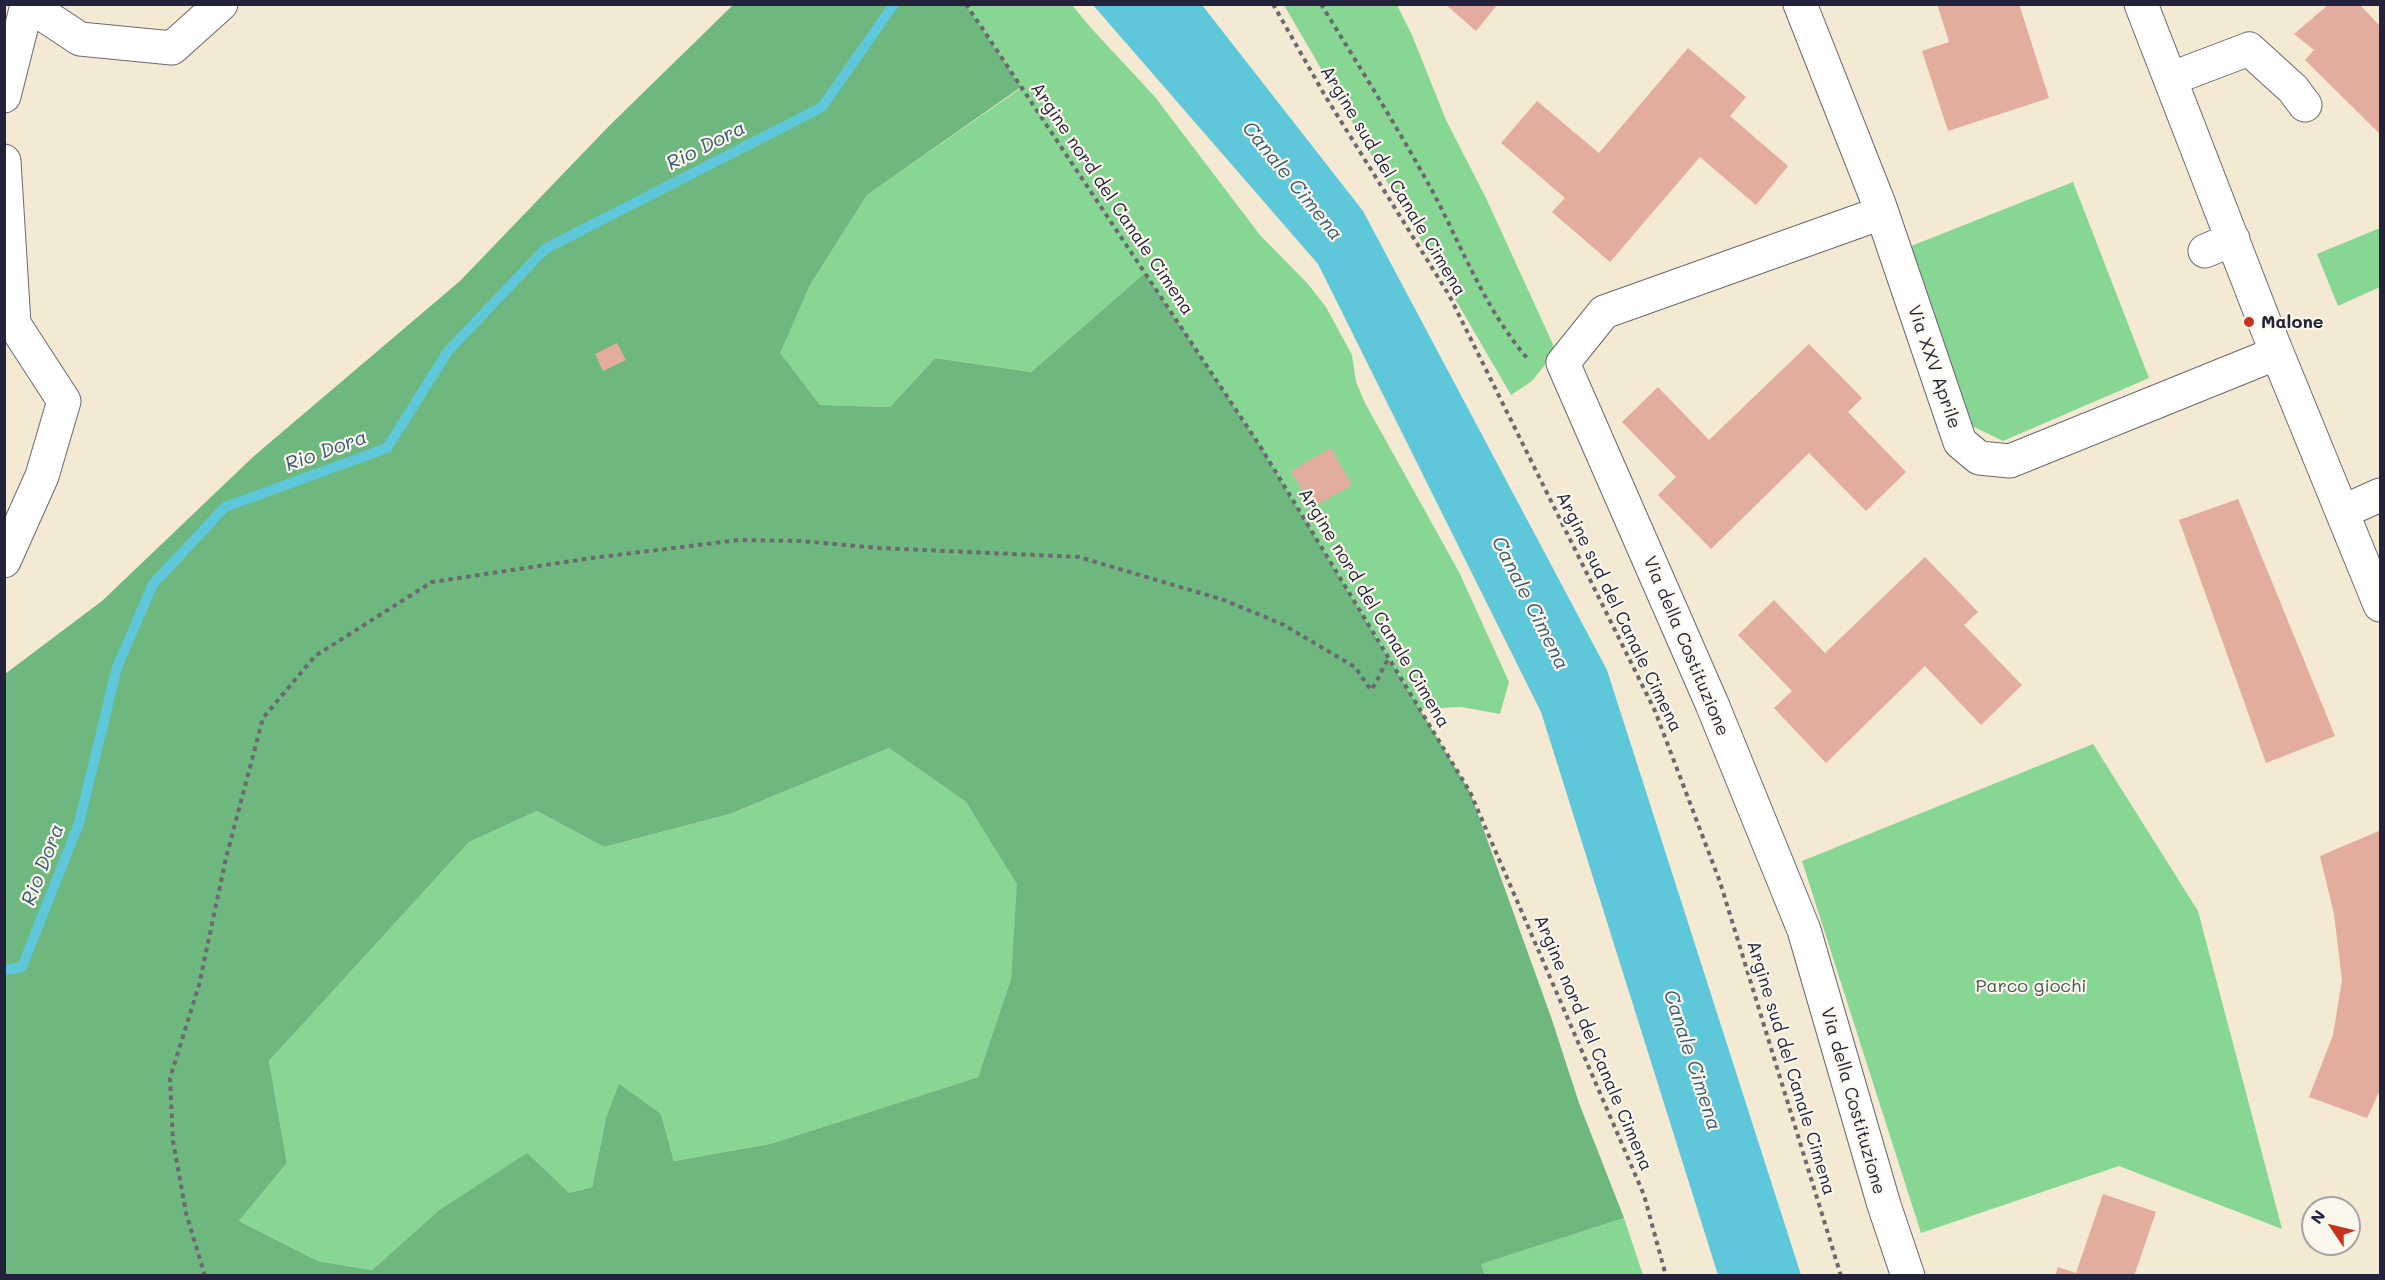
<!DOCTYPE html>
<html>
<head>
<meta charset="utf-8">
<style>
  body { margin:0 }
  #map { position:relative; width:2385px; height:1280px; overflow:hidden; background:#f4e9d2; font-family:Mali,sans-serif }
  canvas { display:block }
  .frame { position:absolute; inset:0; border:6px solid #22223b; pointer-events:none }
  .north { position:absolute; left:2301px; top:1196px; width:60px; height:60px; box-sizing:border-box; background:#fbf7ec; border:2px solid #a4a2a5; border-radius:50%; rotate:305deg; font-size:16px; font-weight:700; line-height:24px; text-align:center; color:#22223b }
  .north::after { content:''; display:block; margin:auto; width:21px; height:27px; background:#c8321e; clip-path:polygon(50% 0,100% 100%,50% 72%,0 100%) }
</style>
</head>
<body>
<div id="map">
<canvas width="2385" height="1280"></canvas>
<div class="frame"></div>
<div class="north">N</div>
</div>
<script>
const ctx = document.querySelector('canvas').getContext('2d');
ctx.lineJoin = 'round';
function paint(path, color) { ctx.fillStyle = color; ctx.fill(path, 'evenodd'); }
function strokePath(path, color, width, dash) { ctx.strokeStyle = color; ctx.lineWidth = width; ctx.lineCap = dash ? 'butt' : 'round'; ctx.setLineDash(dash || []); ctx.stroke(path); }
function write(font, color, halo, rows, align = 'center') {
  ctx.font = font + ' Mali,sans-serif'; ctx.lineWidth = 4.5; ctx.setLineDash([]); ctx.textBaseline = 'middle'; ctx.strokeStyle = halo; ctx.fillStyle = color; for (const [text, x, y, turn = 0] of rows) {
    ctx.save(); ctx.translate(x, y); ctx.rotate((+turn || 0) * Math.PI / 180); ctx.textAlign = isNaN(turn) ? turn : align; if (halo) ctx.strokeText(text, 0, 0); ctx.fillText(text, 0, 0); ctx.restore();
  }
}
const green = new Path2D(`
  M 966,5 L 1072,5 L 1091,28 L 1155,97 L 1260,235 L 1308,284 L 1326,307 L 1352,355 L 1356,382 L 1365,403 L 1459,572 L 1509,682 L 1500,714 L 1461,707 L 1420,709 L 1260,446 L 1145,273 L 1031,372 L 935,358 L 890,407 L 820,405 L 779,353 L 810,285 L 867,195 L 1021,88 Z
  M 1284,5 L 1397,5 L 1412,35 L 1446,120 L 1486,198 L 1556,351 L 1532,381 L 1511,395 Z
  M 2073,182 L 2149,378 L 2003,441 L 1968,424 L 1901,250 Z
  M 2380,228 L 2380,287 L 2338,306 L 2317,254 Z
  M 2093,744 L 2198,911 L 2282,1229 L 2119,1166 L 1921,1233 L 1802,861 Z
  M 889,748 L 966,802 L 1018,884 L 1011,979 L 978,1077 L 770,1144 L 674,1161 L 661,1114 L 606,1118 L 592,1187 L 569,1193 L 438,1211 L 372,1270 L 318,1261 L 239,1221 L 287,1163 L 269,1061 L 469,842 L 537,811 L 604,847 L 730,814 Z
  M 1624,1218 L 1643,1275 L 1485,1275 L 1480,1264 Z`);
const forest = new Path2D(`
  M 734,4 L 966,5 L 1021,87 L 867,195 L 810,285 L 780,353 L 820,405 L 890,407 L 935,358 L 1031,372 L 1145,273 L 1260,446 L 1470,792 L 1551,1017 L 1579,1103 L 1624,1218 L 1481,1264 L 1485,1276 L 5,1276 L 5,674 L 102,601 L 254,456 L 460,281 L 609,126 ZM 889,748 L 966,802 L 1017,884 L 1011,979 L 978,1077 L 770,1144 L 674,1161 L 661,1114 L 619,1084 L 606,1118 L 592,1187 L 569,1193 L 527,1153 L 438,1211 L 372,1270 L 318,1261 L 239,1221 L 287,1163 L 269,1061 L 469,842 L 537,811 L 604,847 L 730,814 Z`);
const water = new Path2D(`
  M 1093,5 L 1202,5 L 1363,211 L 1607,670 L 1801,1275 L 1718,1275 L 1541,712 L 1318,264 Z`);
const stream = new Path2D(`
  M 4,970 L 22,967 L 79,823 L 117,667 L 153,584 L 225,507 L 387,448 L 448,351 L 545,249 L 822,107 L 894,4`);
const building = new Path2D(`
  M 1445,4 L 1498,4 L 1476,31 Z
  M 1937,4 L 2019,4 L 2049,98 L 1948,131 L 1922,51 L 1949,42 Z
  M 2329,4 L 2359,4 L 2380,26 L 2380,134 L 2305,60 L 2314,50 L 2294,34 Z
  M 1688,48 L 1746,97 L 1730,116 L 1788,166 L 1756,205 L 1700,157 L 1610,262 L 1552,212 L 1565,198 L 1501,143 L 1537,101 L 1599,153 Z
  M 617,343 L 626,360 L 603,371 L 595,354 Z
  M 1809,344 L 1862,398 L 1848,412 L 1906,472 L 1866,511 L 1809,453 L 1711,549 L 1658,495 L 1676,477 L 1622,422 L 1658,387 L 1709,440 Z
  M 1331,448 L 1352,485 L 1312,508 L 1291,471 Z
  M 2238,499 L 2335,736 L 2266,763 L 2179,520 Z
  M 1925,557 L 1978,612 L 1964,625 L 2022,685 L 1981,725 L 1925,666 L 1826,763 L 1774,708 L 1792,691 L 1738,635 L 1774,600 L 1825,653 Z
  M 2379,831 L 2380,1090 L 2367,1118 L 2309,1097 L 2333,1035 L 2342,980 L 2334,914 L 2320,856 Z
  M 2103,1194 L 2156,1212 L 2134,1276 L 2055,1276 L 2058,1267 L 2076,1273 Z`);
const path = new Path2D(`
  M 966,4 L 1260,446 L 1470,792 L 1644,1195 L 1666,1276
  M 1273,4 L 1324,94 L 1449,295 L 1655,711 L 1720,882 L 1841,1276
  M 1321,4 C 1360,68 1400,131 1435,196 C 1464,252 1486,310 1527,358
  M 205,1276 L 186,1213 L 173,1141 L 170,1078 L 199,985 L 226,858 L 263,718 L 315,656 L 432,582 L 592,558 L 739,540 L 801,541 L 879,548 L 1079,557 L 1224,600 L 1282,624 L 1355,667 L 1371,690 C 1379,680 1381,669 1389,658`);
const minor = new Path2D(`
  M 27,4 L 80,39 L 172,48 L 221,4
  M 1800,4 L 1879,204 L 1960,442 L 1979,458 L 2010,461 L 2277,353
  M 2141,4 L 2262,316 L 2380,605
  M 2170,79 L 2249,49 L 2293,89 L 2305,105
  M 4,96 L 27,5
  M 4,161 L 14,324 L 64,401 L 42,476 L 4,561
  M 1881,213 L 1604,312 L 1563,363 L 1712,704 L 1804,930 L 1884,1205 L 1908,1276
  M 2205,251 L 2233,239
  M 2342,512 L 2380,495`);
const markers = [
  [2249,322,6,"#c8321e"]
];
const streetNames = [
  ["Argine sud del Canale Cimena",1393,181,59],
  ["Argine nord del Canale Cimena",1112,199,56],
  ["Via XXV Aprile",1934,367,71],
  ["Argine nord del Canale Cimena",1374,608,59],
  ["Argine sud del Canale Cimena",1619,612,64],
  ["Via della Costituzione",1686,646,67],
  ["Argine nord del Canale Cimena",1593,1043,67],
  ["Argine sud del Canale Cimena",1791,1068,73],
  ["Via della Costituzione",1853,1101,74]
];
const poiNames = [
  ["Malone",2261,322]
];
const parkNames = [
  ["Parco giochi",2031,986]
];
const waterNames = [
  ["Rio Dora",706,146,-27],
  ["Canale Cimena",1292,181,51],
  ["Rio Dora",326,451,-20],
  ["Canale Cimena",1530,603,63],
  ["Rio Dora",43,865,-69],
  ["Canale Cimena",1692,1060,72]
];
paint(green, '#88d694');
paint(forest, '#6eb77e');
paint(water, '#5ec7da');
strokePath(stream, '#5ec7da', 10);
paint(building, '#e2ad9f');
strokePath(minor, '#6c6870', 35);
strokePath(path, '#6c6870', 4, [4.5, 4.5]);
strokePath(minor, '#fff', 33);
for (const [x, y, r, color] of markers) { const dot = new Path2D(); dot.arc(x, y, r, 0, 2 * Math.PI); ctx.fillStyle = color; ctx.fill(dot); strokePath(dot, '#fbf7ec', 2); }
write('18px', '#22223b', '#fbf7ec', streetNames);
write('bold 18px', '#22223b', '#fbf7ec', poiNames, 'left');
write('18px', '#415856', '#fbf7ec', parkNames);
write('italic 20px', '#375c73', '#fbf7ec', waterNames);
</script>
</body>
</html>
